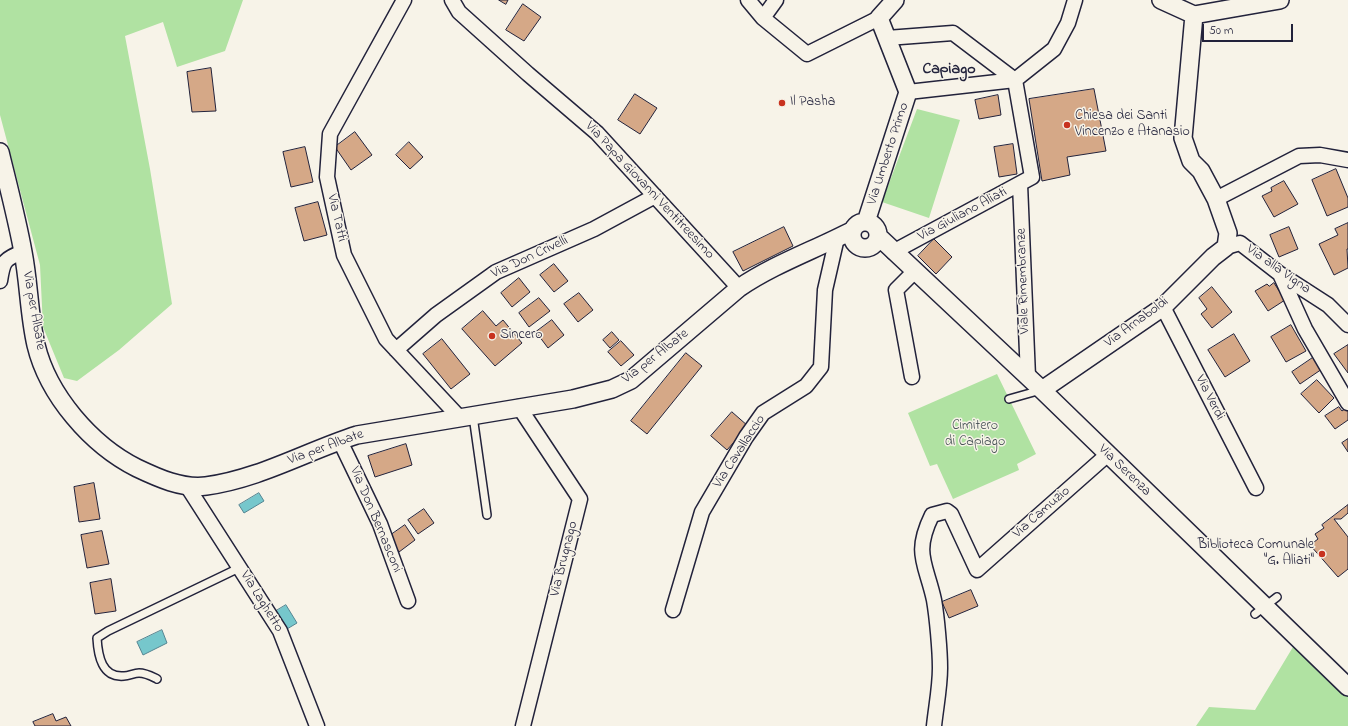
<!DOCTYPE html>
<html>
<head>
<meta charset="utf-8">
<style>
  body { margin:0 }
  #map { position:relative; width:1348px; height:726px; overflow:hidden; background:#f7f3e8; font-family:"Indie Flower",sans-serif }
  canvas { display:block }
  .scale { position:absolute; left:1202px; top:24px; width:91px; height:18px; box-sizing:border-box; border:2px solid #22223b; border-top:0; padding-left:5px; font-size:12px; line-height:14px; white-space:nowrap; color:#22223b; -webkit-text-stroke:3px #f7f3e8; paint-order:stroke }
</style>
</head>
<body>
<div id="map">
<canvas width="1348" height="726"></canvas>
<div class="scale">50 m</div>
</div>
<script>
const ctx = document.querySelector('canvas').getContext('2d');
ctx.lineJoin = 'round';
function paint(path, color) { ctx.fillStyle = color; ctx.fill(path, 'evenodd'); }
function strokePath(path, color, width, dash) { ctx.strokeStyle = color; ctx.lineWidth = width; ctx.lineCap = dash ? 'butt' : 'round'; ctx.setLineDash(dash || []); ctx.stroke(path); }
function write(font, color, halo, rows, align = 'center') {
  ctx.font = font + ' "Indie Flower",sans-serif'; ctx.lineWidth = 3; ctx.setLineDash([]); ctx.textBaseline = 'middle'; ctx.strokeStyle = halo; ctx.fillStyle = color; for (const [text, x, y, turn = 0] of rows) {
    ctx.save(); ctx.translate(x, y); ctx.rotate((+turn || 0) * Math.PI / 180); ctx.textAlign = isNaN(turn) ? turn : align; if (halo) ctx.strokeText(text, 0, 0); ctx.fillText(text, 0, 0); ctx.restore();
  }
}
const green = new Path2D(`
  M 0,0 L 243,0 L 225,51 L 177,67 L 163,22 L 125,36 L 150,169 L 172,304 L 119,350 L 77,381 L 64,378 L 43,327 L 40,265 L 0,115 Z
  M 917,109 L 960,120 L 929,218 L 882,202 Z
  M 997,374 L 1036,454 L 1017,464 L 1019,470 L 953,499 L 937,464 L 930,466 L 908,413 Z
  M 1296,642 L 1348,693 L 1348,726 L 1196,726 L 1209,707 L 1255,710 Z`);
const water = new Path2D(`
  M 259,493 L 264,501 L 244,513 L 239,505 Z
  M 286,605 L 297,623 L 287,629 L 276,611 Z
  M 162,630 L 167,643 L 143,655 L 137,642 Z`);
const building = new Path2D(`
  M 499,0 L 508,0 L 506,4 Z
  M 523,4 L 541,17 L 524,41 L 506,30 Z
  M 211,68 L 216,111 L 192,112 L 187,72 Z
  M 1094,89 L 1106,151 L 1067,157 L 1070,175 L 1042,181 L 1029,99 Z
  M 635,94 L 657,108 L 640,134 L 618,120 Z
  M 998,95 L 1001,115 L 979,119 L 975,100 Z
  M 355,132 L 372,155 L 351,170 L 335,147 Z
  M 409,142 L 423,157 L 410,169 L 396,155 Z
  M 1013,144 L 1017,174 L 999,177 L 994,147 Z
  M 305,147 L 313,182 L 291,187 L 283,152 Z
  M 1336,169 L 1348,198 L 1348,207 L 1327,216 L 1312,180 Z
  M 1284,181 L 1298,204 L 1274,217 L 1262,196 L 1272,191 L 1271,188 Z
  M 318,202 L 327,235 L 304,241 L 295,208 Z
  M 1348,223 L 1348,249 L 1347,249 L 1348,268 L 1334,275 L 1319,244 L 1338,235 L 1335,229 Z
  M 784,227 L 793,246 L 743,271 L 733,252 Z
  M 1289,227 L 1298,249 L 1279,257 L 1270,235 Z
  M 934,239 L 952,257 L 936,274 L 918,256 Z
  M 554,264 L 568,281 L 554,292 L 540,275 Z
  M 519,278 L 530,292 L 512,307 L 501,293 Z
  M 1274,283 L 1285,300 L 1268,311 L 1255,291 L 1267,284 L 1269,286 Z
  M 1212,287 L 1232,312 L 1212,328 L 1201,314 L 1207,309 L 1199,298 Z
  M 579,293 L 593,310 L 578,322 L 564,304 Z
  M 539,298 L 550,311 L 529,327 L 519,313 Z
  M 483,311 L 496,326 L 503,320 L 522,343 L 495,366 L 462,329 Z
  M 552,320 L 564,335 L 548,348 L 536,332 Z
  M 1291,325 L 1306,351 L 1286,362 L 1271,337 Z
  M 612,332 L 619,340 L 610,348 L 603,340 Z
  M 1234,334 L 1250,361 L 1225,377 L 1208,350 Z
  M 442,339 L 470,374 L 451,389 L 423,354 Z
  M 621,341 L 634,355 L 621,366 L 608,352 Z
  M 1348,345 L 1348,373 L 1334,354 Z
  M 686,353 L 702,366 L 647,434 L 631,421 Z
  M 1314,357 L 1322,369 L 1300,384 L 1292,372 Z
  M 1317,380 L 1334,398 L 1319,413 L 1301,394 Z
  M 1339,407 L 1342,411 L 1346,408 L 1348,410 L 1348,420 L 1335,429 L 1325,416 Z
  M 732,412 L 748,426 L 727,450 L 711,436 Z
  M 1348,439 L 1348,452 L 1342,443 Z
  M 406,444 L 412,465 L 375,477 L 368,456 Z
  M 94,483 L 100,519 L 79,522 L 74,487 Z
  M 1348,505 L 1348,513 L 1341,519 L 1334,519 L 1348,537 L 1348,569 L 1338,577 L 1310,545 L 1318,539 L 1315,534 L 1324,528 L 1322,525 Z
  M 424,509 L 434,523 L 418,534 L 408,520 Z
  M 405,525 L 415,540 L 399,552 L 388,537 Z
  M 102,531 L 109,564 L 87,568 L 81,535 Z
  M 111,579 L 116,611 L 95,614 L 90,583 Z
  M 971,590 L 978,606 L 949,618 L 942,602 Z
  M 53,714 L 56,721 L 66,717 L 71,726 L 35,726 L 33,722 Z`);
const service = new Path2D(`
  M 1009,399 L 1041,390
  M 473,416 L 487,515
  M 1255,614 L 1277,597
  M 157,679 C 151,676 146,673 139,673 C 134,673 129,676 124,676 C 102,678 98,656 97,638 L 108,631 L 239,568`);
const minor = new Path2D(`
  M 404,0 L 330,134 L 327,177 L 344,255 L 386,339 L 459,417
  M 452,0 L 459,12 L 528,74 L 597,133 L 739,288
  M 748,0 L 763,18 L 807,54 L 879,18
  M 763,18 L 776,0
  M 887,38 L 953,33 L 1015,80 L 1032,177 L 893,252
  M 908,92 L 1015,80 L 1054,49 L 1068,23 L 1075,0
  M 1020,184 L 1028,377
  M 1216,199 L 1299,156 L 1320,155 L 1348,160
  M 1226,247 L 1240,243 L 1280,274 L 1328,305 L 1348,325
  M 1280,274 L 1305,329 L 1348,403
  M 0,281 C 3,261 4,259 23,252
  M 1163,307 L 1256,488
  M 396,350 L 436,315 L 496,272 L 594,229 L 655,196
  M 912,377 L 896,290 L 914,272
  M 519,407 L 580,499 L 523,726
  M 340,441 L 380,524 L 408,601
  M 187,486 L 280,631 L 317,726
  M 673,610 L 702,512 L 746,437 L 763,413 L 806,386 L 821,367 L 825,290 L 836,242
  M 934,726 C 936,707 940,687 940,668 C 940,651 937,617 934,600 C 926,563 913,554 932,515 L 947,511 L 951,514 L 977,570 L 1107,455`);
const tertiary = new Path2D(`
  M 1161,0 L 1194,15 L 1280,0
  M 0,152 C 8,185 17,219 23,252 C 29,283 29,315 36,345 C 48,395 91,445 137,468 C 158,478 182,489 206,486 C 259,479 307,451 357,435 L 573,399 L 612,389 L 631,380 L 739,288 C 774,264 815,250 853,230
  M 866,222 L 908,92 L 879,18 L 895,0
  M852 235a13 13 0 1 1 26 0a13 13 0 1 1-26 0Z
  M 878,236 L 1042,390 L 1348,687
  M 1042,390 L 1163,307 L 1213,257 L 1226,247 L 1228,233 L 1216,199 L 1201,171 L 1191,161 L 1183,138 L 1194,15`);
const markers = [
  [782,103,4,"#c8321e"],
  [1067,125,4,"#c8321e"],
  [492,336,4,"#c8321e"],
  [1322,554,4,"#c8321e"]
];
const poiNames = [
  ["Il Pasha",790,103],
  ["Chiesa dei Santi",1075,117],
  ["Vincenzo e Atanasio",1075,133],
  ["Sincero",500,336],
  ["Biblioteca Comunale",1314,546,"right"],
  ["\"G. Aliati\"",1314,562,"right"]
];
const streetNames = [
  ["Via Umberto Primo",889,154,-72],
  ["Via Papa Giovanni Ventitreesimo",649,191,47],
  ["Via Giuliano Aliati",963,215,-28],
  ["Via Tatti",336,218,77],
  ["Via Don Crivelli",530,258,-25],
  ["Via alla Vigna",1278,270,35],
  ["Viale Rimembranze",1024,281,-92],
  ["Via per Albate",33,311,80],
  ["Via Arnaboldi",1137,323,-36],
  ["Via per Albate",656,357,-38],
  ["Via Verdi",1209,398,63],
  ["Via per Albate",326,448,-20],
  ["Via Cavallaccio",740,452,-57],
  ["Via Serenza",1124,471,44],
  ["Via Camuzio",1042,513,-41],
  ["Via Don Bernasconi",375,520,67],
  ["Via Brugnago",565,559,-76],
  ["Via Laghetto",261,602,58]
];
const parkNames = [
  ["Cimitero",975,427],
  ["di Capiago",975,443]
];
const quarterNames = [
  ["Capiago",949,70]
];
paint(green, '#b0e2a2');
paint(water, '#76c7cc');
strokePath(water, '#548592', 1);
paint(building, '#d5a887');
strokePath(building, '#22223b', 1);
strokePath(service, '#22223b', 10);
strokePath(minor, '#22223b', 17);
strokePath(tertiary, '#22223b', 20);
strokePath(service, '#f7f3e8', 7);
strokePath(minor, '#f7f3e8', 14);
strokePath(tertiary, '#f7f3e8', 17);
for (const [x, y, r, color] of markers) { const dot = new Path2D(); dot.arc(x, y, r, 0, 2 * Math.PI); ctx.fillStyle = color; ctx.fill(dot); strokePath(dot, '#f7f3e8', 1.5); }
write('14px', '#22223b', '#f7f3e8', poiNames, 'left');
write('14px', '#22223b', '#f7f3e8', streetNames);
write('14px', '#465255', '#f7f3e8', parkNames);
write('bold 16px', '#22223b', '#f7f3e8', quarterNames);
</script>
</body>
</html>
